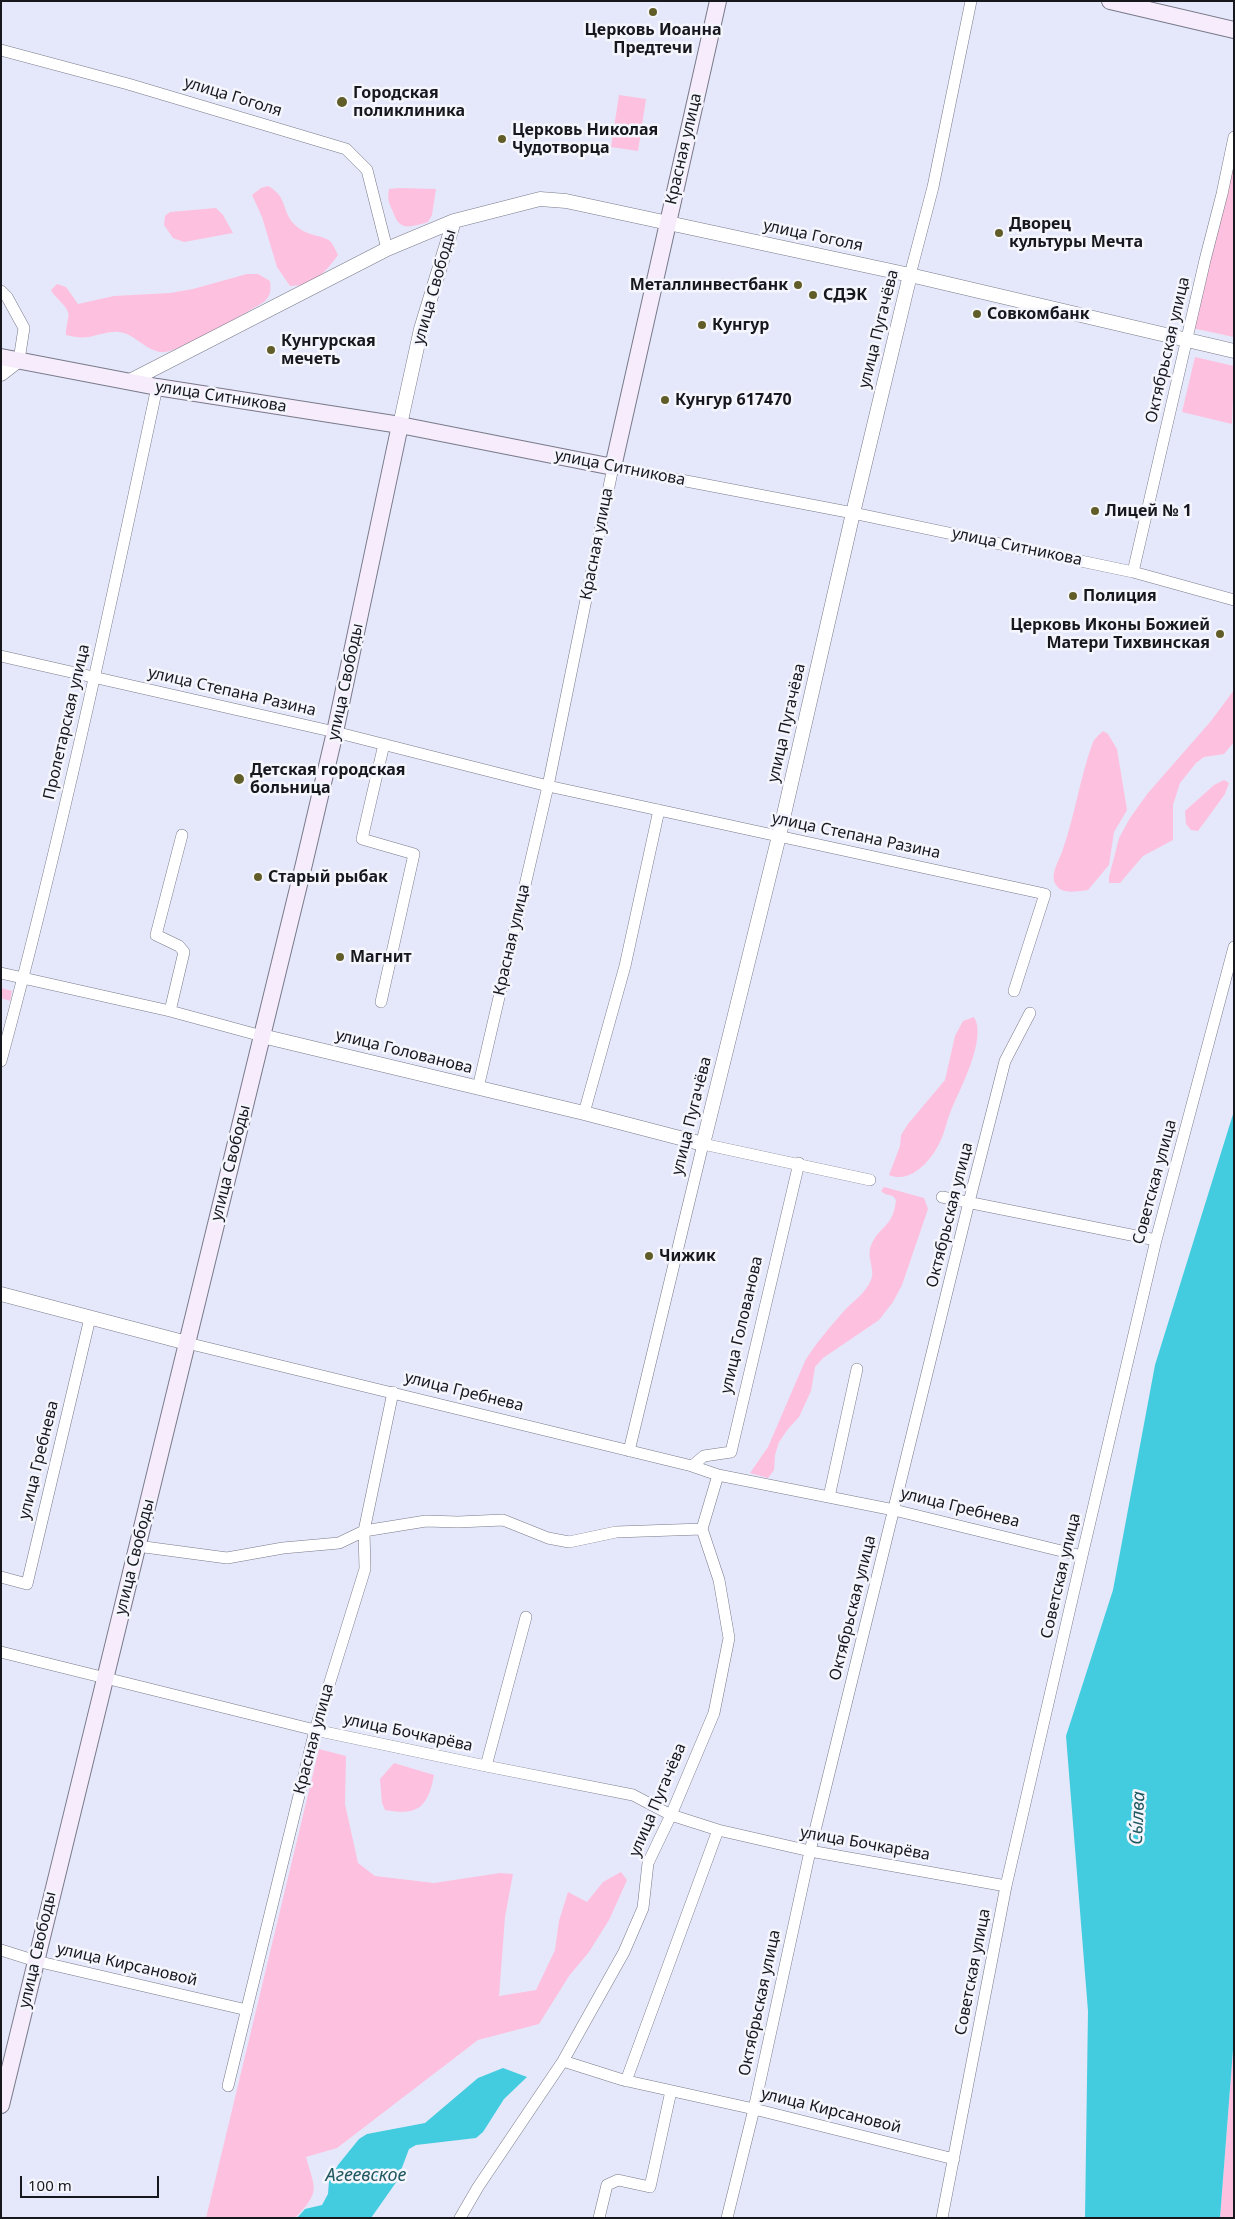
<!DOCTYPE html>
<html>
<head>
<meta charset="utf-8">
<style>
  body { margin:0 }
  #map { position:relative; width:1235px; height:2219px; overflow:hidden; background:#e5e8fa; font-family:"Noto Sans",sans-serif }
  canvas { display:block }
  .frame { position:absolute; inset:0; border:2px solid #17181e; pointer-events:none }
  .scale { position:absolute; left:20px; top:2176px; width:139px; height:22px; box-sizing:border-box; border:2px solid #17181e; border-top:0; padding-left:6px; font-size:15px; line-height:18px; white-space:nowrap; color:#17181e; -webkit-text-stroke:4px #f5f6fd; paint-order:stroke }
</style>
</head>
<body>
<div id="map">
<canvas width="1235" height="2219"></canvas>
<div class="frame"></div>
<div class="scale">100 m</div>
</div>
<script>
const ctx = document.querySelector('canvas').getContext('2d');
ctx.lineJoin = 'round';
function paint(path, color) { ctx.fillStyle = color; ctx.fill(path, 'evenodd'); }
function strokePath(path, color, width, dash) { ctx.strokeStyle = color; ctx.lineWidth = width; ctx.lineCap = dash ? 'butt' : 'round'; ctx.setLineDash(dash || []); ctx.stroke(path); }
function write(font, color, halo, rows, align = 'center') {
  ctx.font = font + ' "Noto Sans",sans-serif'; ctx.lineWidth = 5; ctx.setLineDash([]); ctx.textBaseline = 'middle'; ctx.strokeStyle = halo; ctx.fillStyle = color; for (const [text, x, y, turn = 0] of rows) {
    ctx.save(); ctx.translate(x, y); ctx.rotate((+turn || 0) * Math.PI / 180); ctx.textAlign = isNaN(turn) ? turn : align; if (halo) ctx.strokeText(text, 0, 0); ctx.fillText(text, 0, 0); ctx.restore();
  }
}
const green = new Path2D(`
  M 619,95 L 646,99 L 638,151 L 611,147 Z
  M 1234,152 L 1234,337 L 1192,328 Z
  M 268,186 C 288,197 281,210 294,224 C 307,237 320,234 330,241 C 333,244 336,251 338,255 C 325,273 313,286 290,286 L 277,267 L 262,217 L 252,195 L 261,188 Z
  M 399,188 L 436,189 L 432,215 L 428,222 C 410,227 400,232 393,212 C 389,203 387,199 389,189 Z
  M 216,208 L 223,215 L 233,233 L 184,242 L 173,238 L 164,225 L 165,216 L 170,212 Z
  M 247,274 L 258,274 L 270,281 C 271,291 271,295 264,302 C 245,313 178,355 160,352 C 144,349 135,334 119,332 C 109,331 99,335 89,337 C 81,338 74,337 66,335 C 65,328 70,316 68,312 C 65,304 55,298 51,290 L 57,284 L 66,287 L 78,304 L 114,296 L 170,293 L 193,289 Z
  M 1195,357 L 1234,366 L 1232,424 L 1182,412 Z
  M 1234,690 L 1234,742 L 1224,754 L 1204,757 L 1196,763 L 1180,783 L 1173,805 L 1173,840 L 1143,856 L 1120,883 L 1109,883 L 1109,877 L 1119,838 L 1130,818 L 1148,793 L 1211,721 Z
  M 1103,731 L 1108,734 L 1117,749 L 1127,810 L 1114,832 L 1109,865 L 1088,890 C 1078,891 1062,895 1056,885 C 1049,875 1060,859 1063,849 C 1075,815 1080,777 1093,742 C 1095,738 1099,735 1103,731 Z
  M 1224,780 L 1229,783 L 1225,794 L 1198,831 L 1191,830 L 1186,824 L 1185,811 L 1214,785 Z
  M 1,988 L 12,991 L 10,1001 L 1,998 Z
  M 974,1017 C 987,1038 961,1087 952,1108 C 947,1119 945,1133 939,1144 C 930,1162 910,1184 889,1175 L 900,1146 L 901,1135 L 908,1124 L 945,1080 L 955,1036 L 963,1021 Z
  M 884,1187 L 924,1198 L 928,1209 L 902,1285 L 893,1302 L 879,1320 L 823,1358 L 815,1367 L 811,1391 L 799,1417 L 788,1429 L 779,1442 L 775,1455 L 774,1470 L 768,1478 L 750,1473 L 768,1447 L 805,1361 C 816,1343 830,1327 843,1312 C 853,1301 865,1294 871,1280 C 876,1270 865,1256 872,1243 C 882,1224 893,1227 896,1200 L 893,1196 L 885,1194 L 881,1191 Z
  M 319,1749 L 346,1756 L 345,1804 L 358,1863 L 375,1876 L 434,1883 L 500,1873 L 513,1874 L 505,1917 L 499,1996 L 536,1990 L 555,1950 L 559,1921 L 568,1892 L 587,1902 L 603,1882 L 621,1872 L 627,1880 L 609,1920 L 589,1952 L 569,1976 L 539,2024 L 478,2040 L 337,2148 L 306,2157 C 315,2190 321,2191 295,2218 L 206,2218 Z
  M 394,1763 L 434,1775 C 428,1808 417,1816 385,1810 L 382,1803 L 380,1779 Z
  M 1234,2037 L 1234,2218 L 1220,2218 L 1221,2204 Z`);
const water = new Path2D(`
  M 1234,1111 L 1234,2037 L 1220,2218 L 1085,2218 L 1088,2011 L 1066,1736 L 1113,1590 L 1155,1365 Z
  M 503,2068 L 527,2077 L 504,2099 L 483,2132 L 476,2138 L 416,2145 L 409,2149 L 397,2181 L 371,2218 L 297,2218 L 305,2209 L 322,2205 L 328,2194 L 329,2181 L 338,2165 L 359,2139 L 367,2134 L 425,2123 L 478,2078 Z`);
const minor = new Path2D(`
  M 1,50 L 128,84 L 346,149 L 367,170 L 387,249
  M 910,275 L 933,187 L 971,1
  M 1,291 L 7,297 L 24,328 L 19,360
  M 1133,572 L 1205,260 L 1222,194 L 1234,137
  M 1,656 L 335,732 L 548,786 L 1045,894 L 1014,991
  M 1,973 L 170,1011 L 262,1036
  M 381,1002 L 414,854 L 362,839 L 384,744
  M 170,1011 L 184,952 L 179,946 L 156,935 L 182,835
  M 1,1061 C 61,839 109,613 157,387
  M 478,1088 L 548,786 L 613,467 L 853,513 L 1133,572 L 1234,600
  M 584,1113 L 625,966 L 659,810
  M 942,1197 L 1156,1240
  M 187,1343 L 692,1466 L 718,1475 L 894,1510 L 1082,1556
  M 629,1451 L 703,1144 L 870,1180
  M 692,1466 L 704,1456 L 731,1452 L 799,1163
  M 829,1497 L 857,1369
  M 137,1546 L 227,1558 L 283,1548 L 339,1543 L 364,1531 L 426,1521 L 458,1522 L 503,1520 L 548,1538 L 569,1542 L 616,1532 L 702,1529
  M 1,1577 L 27,1584 L 90,1318
  M 1,1652 L 315,1730 L 486,1766 L 633,1795 L 671,1815 L 718,1830 L 810,1851 L 1006,1886
  M 486,1766 L 526,1617
  M 1,1950 L 36,1961 L 247,2010
  M 563,2061 L 623,2080 L 754,2109 L 954,2159
  M 626,2081 L 718,1830
  M 228,2086 L 315,1730 L 365,1569 L 364,1531 L 393,1392
  M 460,2218 L 478,2187 L 563,2061 L 624,1952 L 643,1908 L 648,1863 L 671,1815 L 714,1713 L 729,1638 L 719,1580 L 702,1529 L 718,1475
  M 599,2218 L 607,2185 L 618,2180 L 650,2187 L 671,2091
  M 727,2218 L 754,2109 L 810,1851 L 969,1202 L 1005,1061 L 1030,1013
  M 942,2218 L 1006,1886 L 1082,1556 L 1156,1240 L 1234,947`);
const tertiary = new Path2D(`
  M 1,374 L 19,360
  M 128,382 L 387,249 L 454,221 L 540,199 L 566,201 L 910,275 L 1234,351
  M 400,425 L 421,329 L 454,221
  M 262,1036 L 584,1113 L 703,1144 L 779,836 L 853,513 L 910,275
  M 1,1294 L 187,1343`);
const secondary = new Path2D(`
  M 1110,1 L 1234,30
  M 1,357 L 157,387 L 400,425 L 613,467 L 718,1
  M 1,2105 L 304,864 L 335,732 L 400,425`);
const markers = [
  [653,12,5,"#615d29"],
  [342,102,6,"#615d29"],
  [502,139,5,"#615d29"],
  [999,233,5,"#615d29"],
  [798,285,5,"#615d29"],
  [813,295,5,"#615d29"],
  [977,314,5,"#615d29"],
  [702,325,5,"#615d29"],
  [271,350,5,"#615d29"],
  [665,400,5,"#615d29"],
  [1095,511,5,"#615d29"],
  [1073,596,5,"#615d29"],
  [1220,634,5,"#615d29"],
  [239,779,6,"#615d29"],
  [258,877,5,"#615d29"],
  [340,957,5,"#615d29"],
  [649,1256,5,"#615d29"]
];
const poiNames = [
  ["Церковь Иоанна",653,30,"center"],
  ["Предтечи",653,48,"center"],
  ["Городская",353,93],
  ["поликлиника",353,111],
  ["Церковь Николая",512,130],
  ["Чудотворца",512,148],
  ["Дворец",1009,224],
  ["культуры Мечта",1009,242],
  ["Металлинвестбанк",788,285,"right"],
  ["СДЭК",823,295],
  ["Совкомбанк",987,314],
  ["Кунгур",712,325],
  ["Кунгурская",281,341],
  ["мечеть",281,359],
  ["Кунгур 617470",675,400],
  ["Лицей № 1",1105,511],
  ["Полиция",1083,596],
  ["Церковь Иконы Божией",1210,625,"right"],
  ["Матери Тихвинская",1210,643,"right"],
  ["Детская городская",250,770],
  ["больница",250,788],
  ["Старый рыбак",268,877],
  ["Магнит",350,957],
  ["Чижик",659,1256]
];
const streetNames = [
  ["улица Гоголя",233,97,17],
  ["Красная улица",684,149,-77],
  ["улица Гоголя",813,236,12],
  ["улица Свободы",435,287,-74],
  ["улица Пугачёва",879,329,-76],
  ["Октябрьская улица",1168,350,-77],
  ["улица Ситникова",221,397,9],
  ["улица Ситникова",620,468,11],
  ["Красная улица",597,544,-79],
  ["улица Ситникова",1017,547,12],
  ["улица Свободы",346,682,-78],
  ["улица Степана Разина",232,692,13],
  ["Пролетарская улица",67,722,-77],
  ["улица Пугачёва",787,723,-77],
  ["улица Степана Разина",856,836,12],
  ["Красная улица",512,940,-77],
  ["улица Голованова",404,1052,14],
  ["улица Пугачёва",692,1116,-76],
  ["улица Свободы",231,1163,-76],
  ["Советская улица",1155,1182,-75],
  ["Октябрьская улица",950,1215,-76],
  ["улица Голованова",742,1325,-77],
  ["улица Гребнева",464,1392,14],
  ["улица Гребнева",39,1460,-76],
  ["улица Гребнева",960,1508,14],
  ["улица Свободы",135,1557,-76],
  ["Советская улица",1061,1576,-77],
  ["Октябрьская улица",853,1608,-76],
  ["улица Бочкарёва",408,1733,12],
  ["Красная улица",314,1739,-75],
  ["улица Пугачёва",658,1800,-67],
  ["улица Бочкарёва",865,1844,10],
  ["улица Свободы",38,1950,-77],
  ["улица Кирсановой",127,1965,13],
  ["Советская улица",973,1972,-79],
  ["Октябрьская улица",760,2003,-78],
  ["улица Кирсановой",831,2111,14]
];
const waterNames = [
  ["Сы́лва",1138,1818,-87],
  ["Агеевское",366,2176]
];
paint(green, '#fec0df');
paint(water, '#43ccdf');
strokePath(minor, '#787a8a', 12);
strokePath(tertiary, '#787a8a', 15);
strokePath(secondary, '#787a8a', 18);
strokePath(minor, '#fff', 11);
strokePath(tertiary, '#fff', 14);
strokePath(secondary, '#f6ecfc', 16);
for (const [x, y, r, color] of markers) { const dot = new Path2D(); dot.arc(x, y, r, 0, 2 * Math.PI); ctx.fillStyle = color; ctx.fill(dot); strokePath(dot, '#f5f6fd', 2); }
write('bold 16px', '#17181e', '#f5f6fd', poiNames, 'left');
write('16px', '#17181e', '#f5f6fd', streetNames);
write('italic 18px', '#215961', '#f5f6fd', waterNames);
</script>
</body>
</html>
